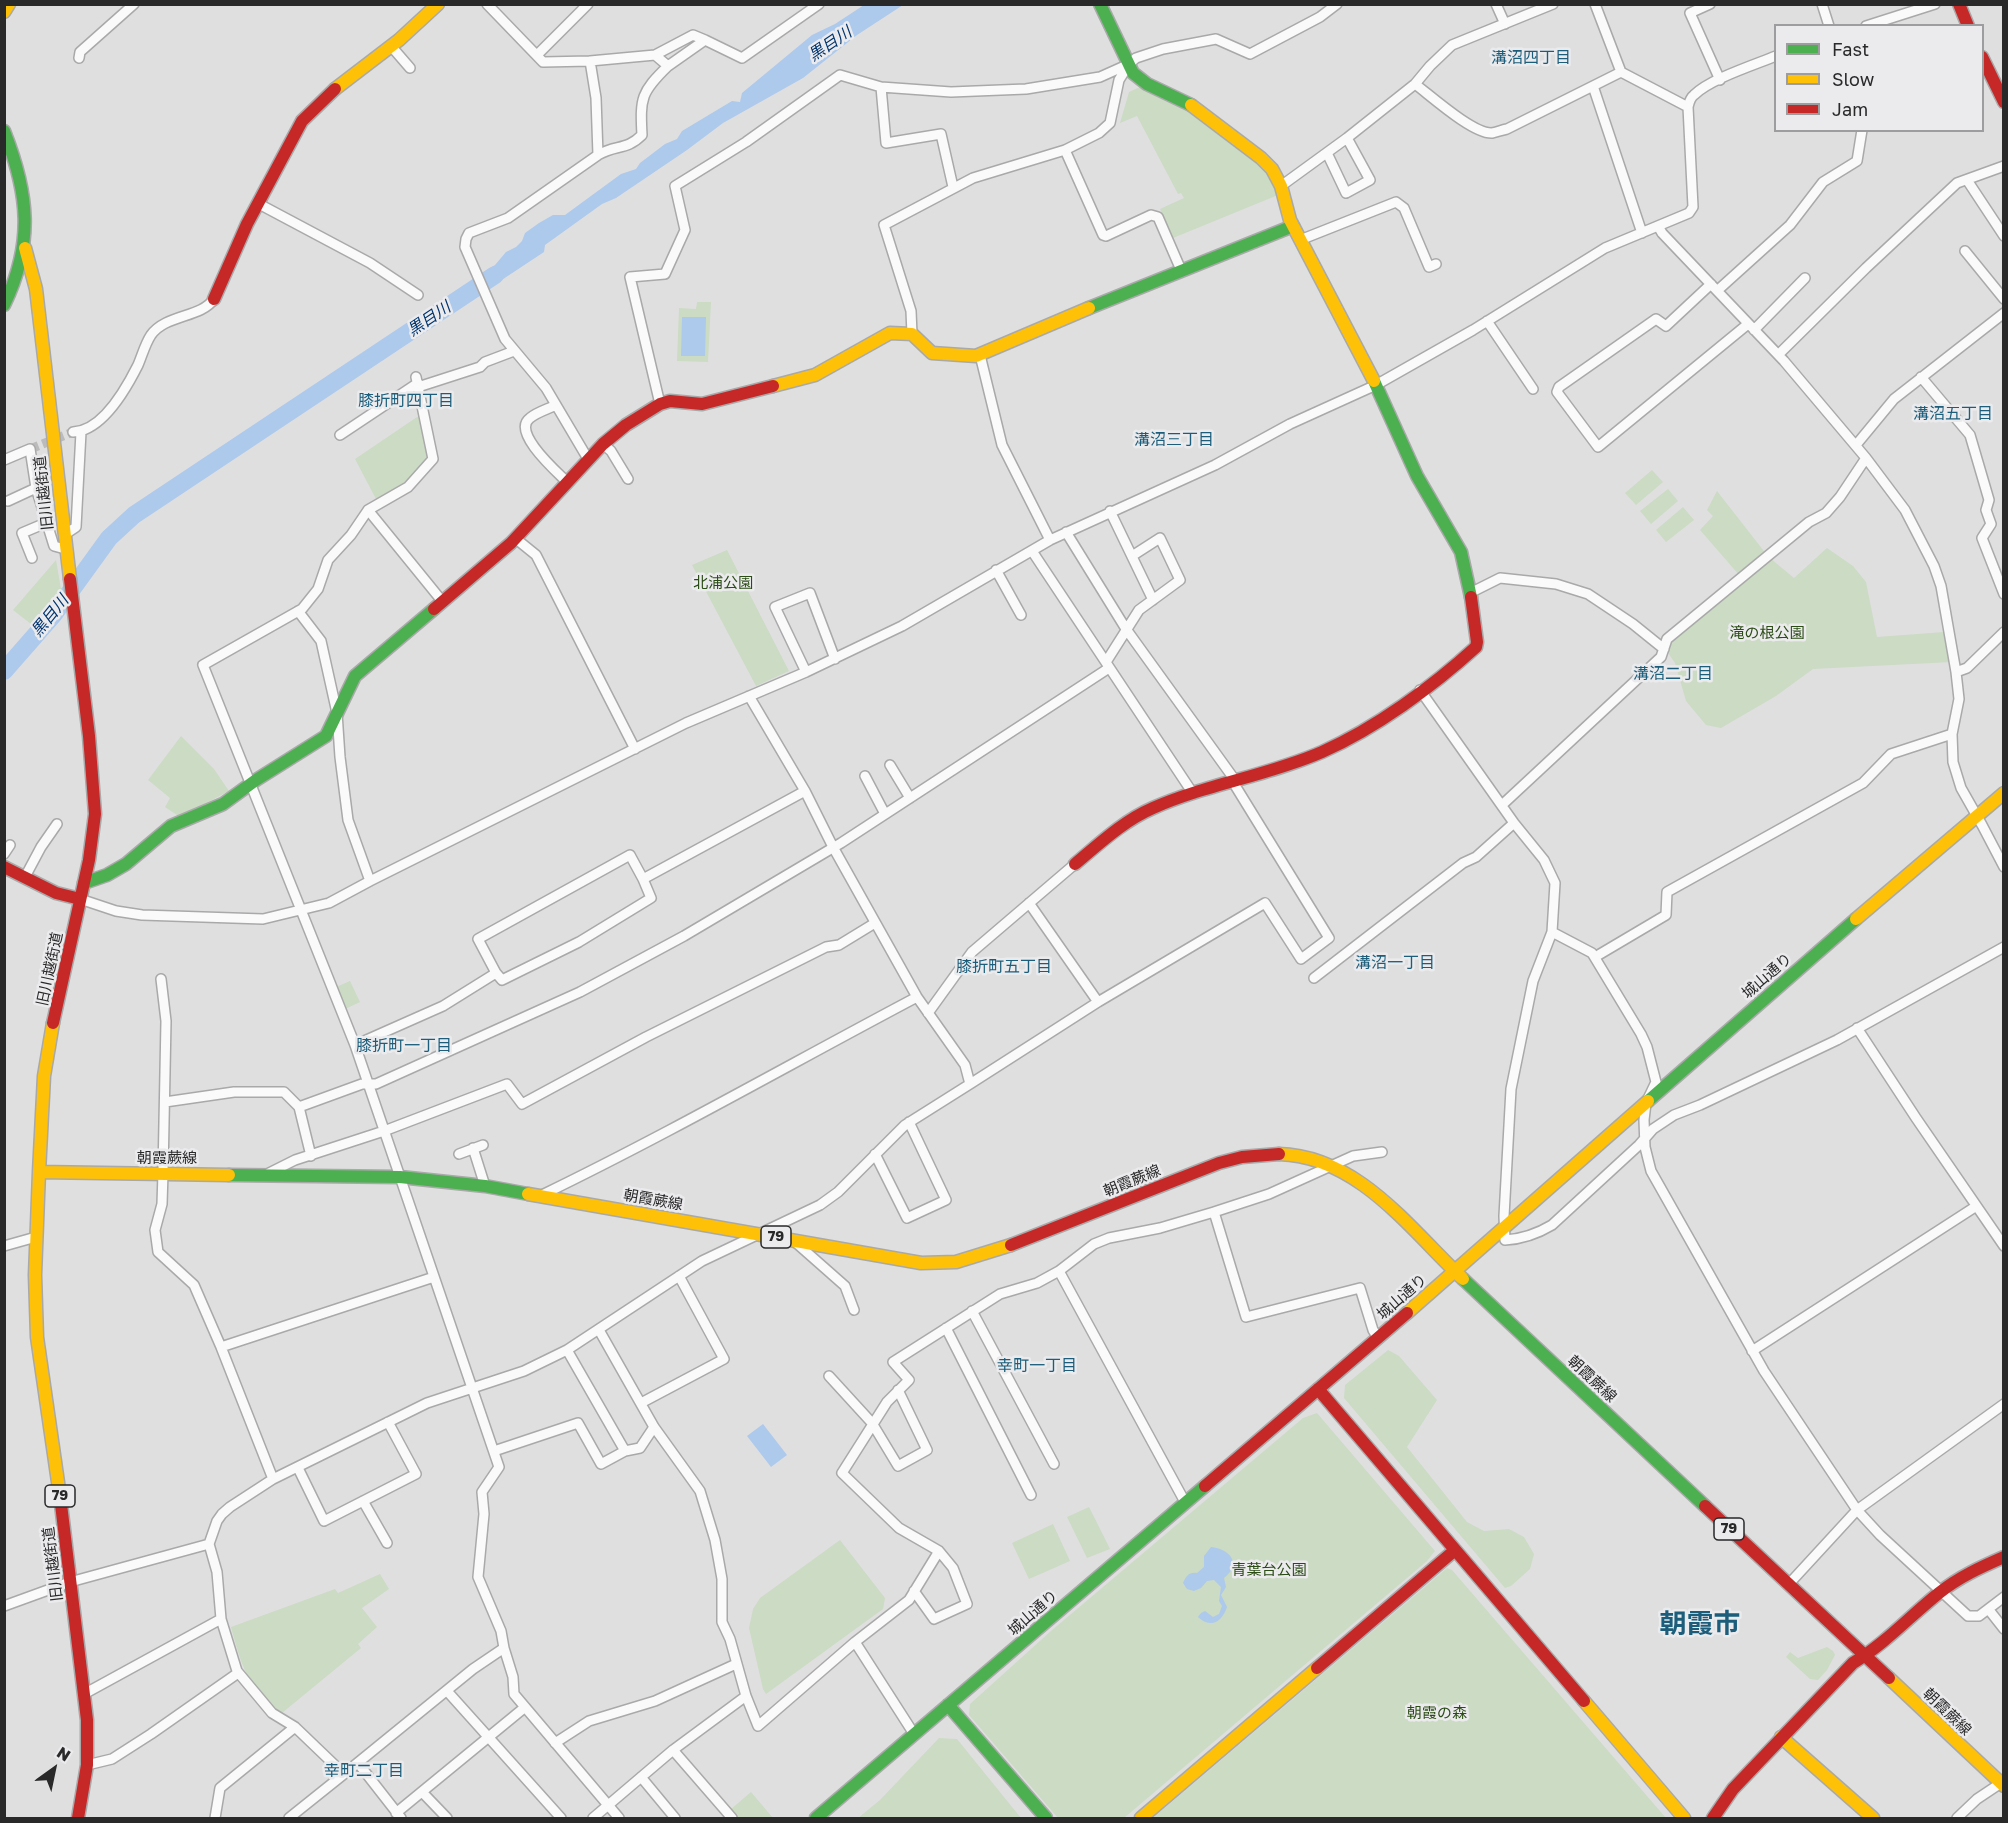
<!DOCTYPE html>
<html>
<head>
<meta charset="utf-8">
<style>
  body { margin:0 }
  #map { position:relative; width:2008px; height:1823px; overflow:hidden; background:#dfdfe0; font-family:"Golos Text",sans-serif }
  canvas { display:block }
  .frame { position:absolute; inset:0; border:6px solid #29292a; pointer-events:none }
  .legend { position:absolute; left:1774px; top:24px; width:210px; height:108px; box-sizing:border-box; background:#ebebee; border:2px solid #9d9da0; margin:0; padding:8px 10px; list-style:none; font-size:18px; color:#29292a }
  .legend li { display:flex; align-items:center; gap:12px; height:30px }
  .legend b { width:30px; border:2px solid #9d9da0 }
  .north { position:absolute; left:24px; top:1739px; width:60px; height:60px; -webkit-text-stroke:4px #ebebee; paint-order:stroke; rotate:33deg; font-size:16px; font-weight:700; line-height:24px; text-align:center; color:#29292a }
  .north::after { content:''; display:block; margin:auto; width:21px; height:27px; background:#29292a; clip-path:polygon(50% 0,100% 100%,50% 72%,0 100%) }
</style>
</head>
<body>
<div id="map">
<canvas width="2008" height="1823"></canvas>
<div class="frame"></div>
<ul class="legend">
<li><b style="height:8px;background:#4caf50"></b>Fast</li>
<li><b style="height:8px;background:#ffc107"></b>Slow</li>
<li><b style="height:8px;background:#c62828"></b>Jam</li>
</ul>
<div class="north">N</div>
</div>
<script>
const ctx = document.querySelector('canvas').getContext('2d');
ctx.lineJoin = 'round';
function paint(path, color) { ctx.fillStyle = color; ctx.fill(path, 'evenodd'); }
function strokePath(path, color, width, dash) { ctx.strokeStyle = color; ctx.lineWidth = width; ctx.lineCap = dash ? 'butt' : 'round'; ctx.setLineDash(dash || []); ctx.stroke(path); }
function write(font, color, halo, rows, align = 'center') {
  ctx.font = font + ' "Golos Text","Noto Sans JP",sans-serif'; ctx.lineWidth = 5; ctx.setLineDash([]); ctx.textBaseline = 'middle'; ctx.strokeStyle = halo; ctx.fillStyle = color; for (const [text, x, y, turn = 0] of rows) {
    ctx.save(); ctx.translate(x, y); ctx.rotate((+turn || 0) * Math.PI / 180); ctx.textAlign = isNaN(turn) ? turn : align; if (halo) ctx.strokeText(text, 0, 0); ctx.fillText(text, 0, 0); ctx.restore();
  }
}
const green = new Path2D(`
  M 1142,86 L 1192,110 L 1262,165 L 1272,178 L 1278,195 L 1173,238 L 1160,209 L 1184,198 L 1181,193 L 1178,194 L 1137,116 L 1120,123 L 1129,92 Z
  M 697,302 L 711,302 L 708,362 L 677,361 L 679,308 L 696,309 Z
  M 420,415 C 423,427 430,445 427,457 C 422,475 391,490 376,499 L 355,459 Z
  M 1652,470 L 1663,482 L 1636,505 L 1625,493 Z
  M 1668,489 L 1678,501 L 1651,524 L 1640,511 Z
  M 1717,491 L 1767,555 L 1740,576 L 1700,530 L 1713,516 L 1707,510 Z
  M 1683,507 L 1694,520 L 1666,542 L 1656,530 Z
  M 1827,548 L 1853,566 L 1866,582 L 1877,637 L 1944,632 L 1952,662 L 1813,669 L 1776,696 L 1721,728 L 1706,725 L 1686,701 L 1675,663 L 1666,650 L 1669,641 L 1770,558 L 1794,578 Z
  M 727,550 L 789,671 L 756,686 L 692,565 Z
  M 56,560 L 61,589 L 31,624 L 13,610 Z
  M 181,736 L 214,769 L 229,791 L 180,817 L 165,807 L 170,798 L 148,780 Z
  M 350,981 L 360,1002 L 341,1011 L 336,987 Z
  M 1388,1350 L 1399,1356 L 1437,1400 L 1407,1447 L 1467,1522 L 1484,1531 L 1509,1529 L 1524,1537 L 1534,1554 L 1530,1569 L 1511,1586 L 1505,1588 L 1344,1398 L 1345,1385 Z
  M 1317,1413 L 1435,1551 L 1427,1561 L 1124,1818 L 1058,1818 L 969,1715 L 970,1704 L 1051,1631 L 1303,1418 Z
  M 1089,1507 L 1110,1549 L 1087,1558 L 1067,1517 Z
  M 1053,1524 L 1070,1561 L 1029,1579 L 1012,1543 Z
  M 840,1540 L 885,1598 L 883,1609 L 766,1694 L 763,1689 L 749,1628 L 753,1609 L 760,1598 Z
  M 1447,1568 L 1452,1570 L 1666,1818 L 1153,1818 Z
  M 380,1574 L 389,1589 L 362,1608 L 377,1627 L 358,1644 L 361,1648 L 282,1713 C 248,1692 241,1663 231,1627 L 335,1589 L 338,1593 Z
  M 1827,1647 L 1833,1651 L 1835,1655 L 1827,1670 L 1818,1680 L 1810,1679 L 1786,1657 L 1790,1652 L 1798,1658 Z
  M 939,1738 L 957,1739 L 1021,1818 L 858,1818 L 880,1800 Z
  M 751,1792 L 773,1818 L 737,1818 L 730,1810 Z`);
const water = new Path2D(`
  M 864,5 L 903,5 L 857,35 L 803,78 L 723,123 L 687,150 L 616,198 L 602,204 L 545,245 L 544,252 L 479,295 L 472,279 L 495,265 L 506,252 L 516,247 L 522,241 L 525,233 L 539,223 L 553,215 L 565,215 L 621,174 L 636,169 L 640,163 L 665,144 L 677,139 L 682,131 L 732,101 L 740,102 L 742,93 L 812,35 L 835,24 Z
  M 682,317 L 706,317 L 705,356 L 681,356 Z
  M 763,1424 L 787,1455 L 771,1467 L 747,1436 Z
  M 1211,1547 C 1229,1549 1243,1563 1224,1578 L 1226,1587 L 1221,1595 L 1227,1607 C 1222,1622 1211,1629 1198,1617 L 1201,1613 L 1205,1611 L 1213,1617 L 1219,1614 L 1222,1606 L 1219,1601 L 1221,1587 L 1214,1580 L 1207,1581 L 1201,1588 L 1194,1591 L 1187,1589 L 1183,1583 C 1186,1576 1189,1572 1197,1573 L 1204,1567 L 1204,1556 Z`);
const river = new Path2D(`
  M 4,671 L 54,614 L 109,538 L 134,515 L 495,275`);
const streetTunnel = new Path2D(`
  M 30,449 L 73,432`);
const street = new Path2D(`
  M 487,4 L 543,62 L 590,61 L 655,55 L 668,66 L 705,40 L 742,58 L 819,4
  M 1496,4 L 1505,24
  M 1595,4 L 1621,72 L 1688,107
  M 1710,4 L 1690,13 L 1720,80
  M 1822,4 L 1829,26
  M 1866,26 L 1935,4
  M 391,46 L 410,68
  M 537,55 L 588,4
  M 655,55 L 693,35 L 705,40
  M 79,58 L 80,52 L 134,4
  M 1415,84 C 1431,96 1473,134 1492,133 C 1497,132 1502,130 1507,129 L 1621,72
  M 1593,86 L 1642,233
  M 881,87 L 886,143 L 941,134 L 953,187
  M 1065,150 L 1103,235 L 1106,236 L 1151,215 L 1158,217 L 1181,270
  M 1327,153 L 1346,193 L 1370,180 L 1347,138
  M 598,155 C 616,144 626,151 642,135 C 640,98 641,92 668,66
  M 1967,180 L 2004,236
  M 1281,186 L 1347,138 L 1415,84 L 1430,66 L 1452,45 L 1553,4
  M 259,204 L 370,263 L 418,295
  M 1658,226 L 1662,233 L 1784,361 L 1866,458 L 1905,510 L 1934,566 L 1941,586 L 1956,672 L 1959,699 L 1952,734 L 1953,762 L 1961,788 L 1982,825 L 2004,867
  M 1300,240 L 1396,202 L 1404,208 L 1429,267 L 1436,264
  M 1965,251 L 2004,299
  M 1711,284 L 1666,326 L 1656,319 L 1559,387 L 1557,392 L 1598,447 L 1748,324
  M 1718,290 L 1790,225 L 1823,182 L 1857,161 L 1862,130
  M 1487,321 L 1533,389
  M 1754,330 L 1805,278
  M 912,334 L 911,311 L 884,225 L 973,178 L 1065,150 L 1099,133 L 1110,123 L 1119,80 L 1129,64
  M 1779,354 L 1866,268 L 1957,183 L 2004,166
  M 980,355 L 1002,445 L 1050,540
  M 1921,377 L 1970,435 L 1989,500 L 1986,510 L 1991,524 L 1982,538 L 2004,594
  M 418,387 L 480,367 L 485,362 L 514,351
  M 660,404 L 630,277 L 665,274 L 685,230 L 675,186 L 746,142 L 840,75 L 881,87 L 951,92 L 1026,89 L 1100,77 L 1129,64 L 1136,58 L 1163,49 L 1216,39 L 1250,54 L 1320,17 L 1337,4
  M 556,405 C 548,409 537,412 530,418 C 511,432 557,472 567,482
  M 73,432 C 102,431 126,389 138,365 C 142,356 145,344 151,335 C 166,314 201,318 214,299
  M 340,435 L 418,383
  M 603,444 L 611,451 L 628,479
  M 1856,445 L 1894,399 L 2004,313
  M 588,459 L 546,388 L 505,339 L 465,247 L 466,239 L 469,233 L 508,218 L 598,155 L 596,98 L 590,61
  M 4,460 L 30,449 L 36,488 L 54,546 L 65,549
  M 8,501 L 36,488
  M 368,510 L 442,601
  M 1110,511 L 1153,600
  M 64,535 L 76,527 L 81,432
  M 515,538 L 536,555 L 635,749
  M 1032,551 L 1190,789 L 1196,793
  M 32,558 L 22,533 L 48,522
  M 996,570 L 1021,615
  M 1470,593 L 1500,578 L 1556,584 L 1588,594 L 1633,624 L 1664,649
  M 298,611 L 321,641 L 337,713 L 340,757 L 348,820 L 370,881
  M 1106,662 L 1139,610 L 1180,580 L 1160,538 L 1132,556
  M 806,672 L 775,607 L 810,593 L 835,659
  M 1956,672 L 1967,668 L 2004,632
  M 1420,690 L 1514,823 L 1544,860 L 1555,883 L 1552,932 L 1533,981 L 1511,1089 L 1504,1216 L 1505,1240 C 1523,1239 1537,1234 1552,1225 L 1639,1145 L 1653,1129 L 1674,1115 L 1700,1105 L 1837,1040 L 2004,947
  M 890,765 L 910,798
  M 865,776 L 885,814
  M 1502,805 L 1661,657 L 1667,639 L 1809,522 L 1826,513 L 1840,497 L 1866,458
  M 4,854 L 10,845
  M 25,877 L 41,847 L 57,824
  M 80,899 L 116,911 L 142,915 L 263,919 L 329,903 L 370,881 L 686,723 L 806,672 L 902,626 L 1050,540 L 1215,465 L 1290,424 L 1376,385 L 1473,330 L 1605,248 L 1689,213 L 1693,207 L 1688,107 C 1689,103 1690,98 1694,95 C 1710,79 1754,65 1776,56
  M 1029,903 L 1098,1002
  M 1552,932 L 1592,953 L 1641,1034 L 1647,1047 L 1656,1082 L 1646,1103 L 1644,1120 L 1645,1147 L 1651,1171 L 1764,1371 L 1857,1510 L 1880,1535 L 1968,1616 L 1979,1616 L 2004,1597
  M 1595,957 L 1666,915 L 1667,892 L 1863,783 L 1891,754 L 1952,734
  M 496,973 L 478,939 L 630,855 L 643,879
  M 1314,978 L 1463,863 L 1476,857 L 1514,823
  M 161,979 L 166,1021 L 163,1173 L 162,1204 L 155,1230 L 158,1252 L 194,1285 L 221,1347 L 273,1479
  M 928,1013 L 972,952 L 1075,864
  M 1857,1028 L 1916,1118 L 2004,1246
  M 355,1045 L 443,1006 L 496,973 L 502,980 L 579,942 L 651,898 L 643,879 L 805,791
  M 970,1084 L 1098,1002 L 1265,903 L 1301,959 L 1329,938 L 1236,787 L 1232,776 L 1126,629 L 1066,532
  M 165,1102 L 234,1092 L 284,1092 L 299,1107 L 311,1156
  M 299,1107 L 362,1084 L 376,1084 L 580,992 L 684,936 L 841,843 L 1109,668
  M 473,1148 L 485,1186
  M 459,1154 L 483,1145
  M 875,1154 L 907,1218 L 946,1200 L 909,1122
  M 269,1173 L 295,1160 L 384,1131 L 507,1084 L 522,1104 L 646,1037 L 826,947 L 839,945 L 875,923
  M 542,1195 C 670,1133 792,1063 917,997
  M 1214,1212 L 1269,1194 L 1353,1156 L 1382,1152
  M 794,1241 L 845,1286 L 854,1310
  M 4,1246 L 36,1237
  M 1059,1271 L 1185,1502
  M 972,1311 L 1054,1464
  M 946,1328 L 1031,1495
  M 599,1330 L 654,1427 L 700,1491 L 715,1540 L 722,1579 L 722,1622 L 730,1639 L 746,1696 L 758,1726 L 855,1642 L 909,1600 L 939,1551
  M 221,1347 L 434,1277
  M 567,1350 L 625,1451
  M 1752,1351 L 1975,1207
  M 829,1376 L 872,1423 L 898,1466 L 927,1450 L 898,1390
  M 641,1403 L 724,1359 L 679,1276
  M 494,1451 L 578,1423 L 601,1464 L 625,1451 L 640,1448 L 654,1427
  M 298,1468 L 324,1521 L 416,1474 L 388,1422
  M 363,1501 L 387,1543
  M 1788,1585 L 1857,1510 L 2004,1404
  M 914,1591 L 934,1619 L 967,1604 L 953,1568 L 939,1551 L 899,1528 L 842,1473 L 887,1402 L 909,1380 L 893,1362 L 1000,1294 L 1037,1283 L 1059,1271 L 1094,1244 L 1109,1238 L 1160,1228 L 1214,1212 L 1246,1317 L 1360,1288 L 1373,1330 L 1378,1338
  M 4,1606 L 70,1582 L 209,1544
  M 1989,1610 L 2004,1629
  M 855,1642 L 914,1734
  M 504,1648 L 513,1677 L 514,1694 L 619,1818
  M 447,1691 L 561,1818
  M 84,1694 L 221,1619
  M 555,1743 L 589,1721 L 655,1701 L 736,1664
  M 673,1750 L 732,1818
  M 358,1763 L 401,1818
  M 87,1765 L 112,1759 L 151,1734 L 238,1673
  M 344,1774 L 473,1669 L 504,1648 L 501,1631 L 478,1577 L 484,1514 L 482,1492 L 499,1467 L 355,1045 L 203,665 L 302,609 L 318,589 L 328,560 L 351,535 L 368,510 L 408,487 L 433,459 L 416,377
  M 641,1777 L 675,1818
  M 422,1792 L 447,1818
  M 396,1813 L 524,1708
  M 215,1818 L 220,1788 L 295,1727
  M 289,1818 L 344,1774 L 295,1727 L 272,1713 L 237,1671 L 221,1619 L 217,1572 L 209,1544 L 217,1521 L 222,1514 L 230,1507 L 273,1479 L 427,1403 L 524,1371 L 567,1350 L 702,1261 L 820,1205 L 838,1192 L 905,1125 L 970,1084 L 965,1065 L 917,997 L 833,847 L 805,791 L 749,696
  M 593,1818 L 673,1750 L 746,1696
  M 1957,1818 L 1977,1799 L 2004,1781`);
const fast = new Path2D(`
  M 1100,4 L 1133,73 L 1147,84 L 1191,105
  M 4,131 C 29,194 34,243 4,305
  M 1089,308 L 1293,226
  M 1374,381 L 1417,476 L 1461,552 L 1471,597
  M 84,883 L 107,875 L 126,864 L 171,826 L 223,804 L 256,780 L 326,736 L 355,676 L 434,609
  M 1648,1101 L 1856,919
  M 229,1175 L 400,1177 L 485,1186 L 528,1194
  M 1463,1279 L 1705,1506
  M 948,1705 L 1046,1818
  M 816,1818 L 1205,1486`);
const slow = new Path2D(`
  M 4,12 L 9,4
  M 335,89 L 399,40 L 438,4
  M 1191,105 L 1261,158 L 1272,169 L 1281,186 L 1290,220 L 1374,381
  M 25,248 L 36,289 L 70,579
  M 773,386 L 815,375 L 890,333 L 912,334 L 932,353 L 976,356 L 1089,308
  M 1856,919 L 2004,793
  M 1279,1154 C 1358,1156 1410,1229 1463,1279
  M 39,1172 L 44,1076 L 53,1023
  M 528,1194 L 921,1263 L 956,1262 L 1011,1245
  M 1407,1313 L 1648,1101
  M 60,1496 L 37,1337 L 35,1275 L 39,1172 L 229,1175
  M 1889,1678 L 2004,1786
  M 1584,1701 L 1684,1818
  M 1781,1737 L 1873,1818
  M 1141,1818 L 1317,1668`);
const jam = new Path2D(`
  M 1959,4 L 1968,26
  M 1982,57 L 2004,102
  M 214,299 L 247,224 L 302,121 L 335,89
  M 434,609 L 511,543 L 603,444 L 626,425 L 660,404 L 670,401 L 702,404 L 773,386
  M 1075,864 C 1099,844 1123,821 1153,808 C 1207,784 1267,776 1322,752 C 1376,728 1432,687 1476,647 L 1477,642 L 1471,597
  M 4,867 L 56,893 L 80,899
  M 53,1023 L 89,860 L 95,814 L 89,736 L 70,579
  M 1011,1245 L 1219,1163 L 1242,1157 L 1279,1154
  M 1318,1389 L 1584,1701
  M 1205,1486 L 1407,1313
  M 60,1496 L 87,1720 L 87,1765 L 78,1818
  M 1705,1506 L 1889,1678
  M 1317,1668 L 1455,1550
  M 1713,1818 L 1733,1789 L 1853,1663 C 1886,1643 1910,1616 1939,1593 C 1959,1577 1981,1567 2004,1557`);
const shields = [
  [776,1237,30],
  [60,1496,30],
  [1729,1529,30]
];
const shieldNames = [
  ["79",776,1237],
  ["79",60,1496],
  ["79",1729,1529]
];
const streetNames = [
  ["旧川越街道",44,493,-96],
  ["旧川越街道",50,969,-78],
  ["城山通り",1767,976,-41],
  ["朝霞蕨線",167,1158],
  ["朝霞蕨線",1132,1181,-22],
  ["朝霞蕨線",653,1200,10],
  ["城山通り",1402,1297,-41],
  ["朝霞蕨線",1592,1379,43],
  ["旧川越街道",53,1564,-97],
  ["城山通り",1033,1613,-41],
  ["朝霞蕨線",1947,1712,44]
];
const parkNames = [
  ["北浦公園",723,583],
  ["滝の根公園",1767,633],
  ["青葉台公園",1269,1570],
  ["朝霞の森",1437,1713]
];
const waterNames = [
  ["黒目川",830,44,-34],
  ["黒目川",429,319,-34],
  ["黒目川",50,616,-51]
];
const neighbourhoodNames = [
  ["溝沼四丁目",1531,58],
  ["膝折町四丁目",406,401],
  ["溝沼五丁目",1953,414],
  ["溝沼三丁目",1174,440],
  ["溝沼二丁目",1673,674],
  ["溝沼一丁目",1395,963],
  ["膝折町五丁目",1004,967],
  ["膝折町一丁目",404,1046],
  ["幸町一丁目",1037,1366],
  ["幸町二丁目",364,1771]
];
const townNames = [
  ["朝霞市",1700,1624]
];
paint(green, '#ccdbc4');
paint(water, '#adc9ec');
strokePath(river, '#adc9ec', 18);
strokePath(streetTunnel, '#bbbbbc', 9, [9, 4.5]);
strokePath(street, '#a9a9aa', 12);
strokePath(fast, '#a9a9aa', 15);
strokePath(slow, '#a9a9aa', 15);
strokePath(jam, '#a9a9aa', 15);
strokePath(street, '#fafafa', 9);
strokePath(fast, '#4caf50', 12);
strokePath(slow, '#ffc107', 12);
strokePath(jam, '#c62828', 12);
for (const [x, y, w] of shields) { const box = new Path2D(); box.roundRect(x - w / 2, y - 11, w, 22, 4.5); ctx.fillStyle = '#ebebee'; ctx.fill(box); strokePath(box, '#29292a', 1.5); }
write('bold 14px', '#29292a', null, shieldNames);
write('15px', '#29292a', '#ebebee', streetNames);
write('15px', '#2b4c15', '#ebebee', parkNames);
write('italic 16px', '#00346e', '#ebebee', waterNames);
write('16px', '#1b5d7a', '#ebebee', neighbourhoodNames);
write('bold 27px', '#1b5d7a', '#ebebee', townNames);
</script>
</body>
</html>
